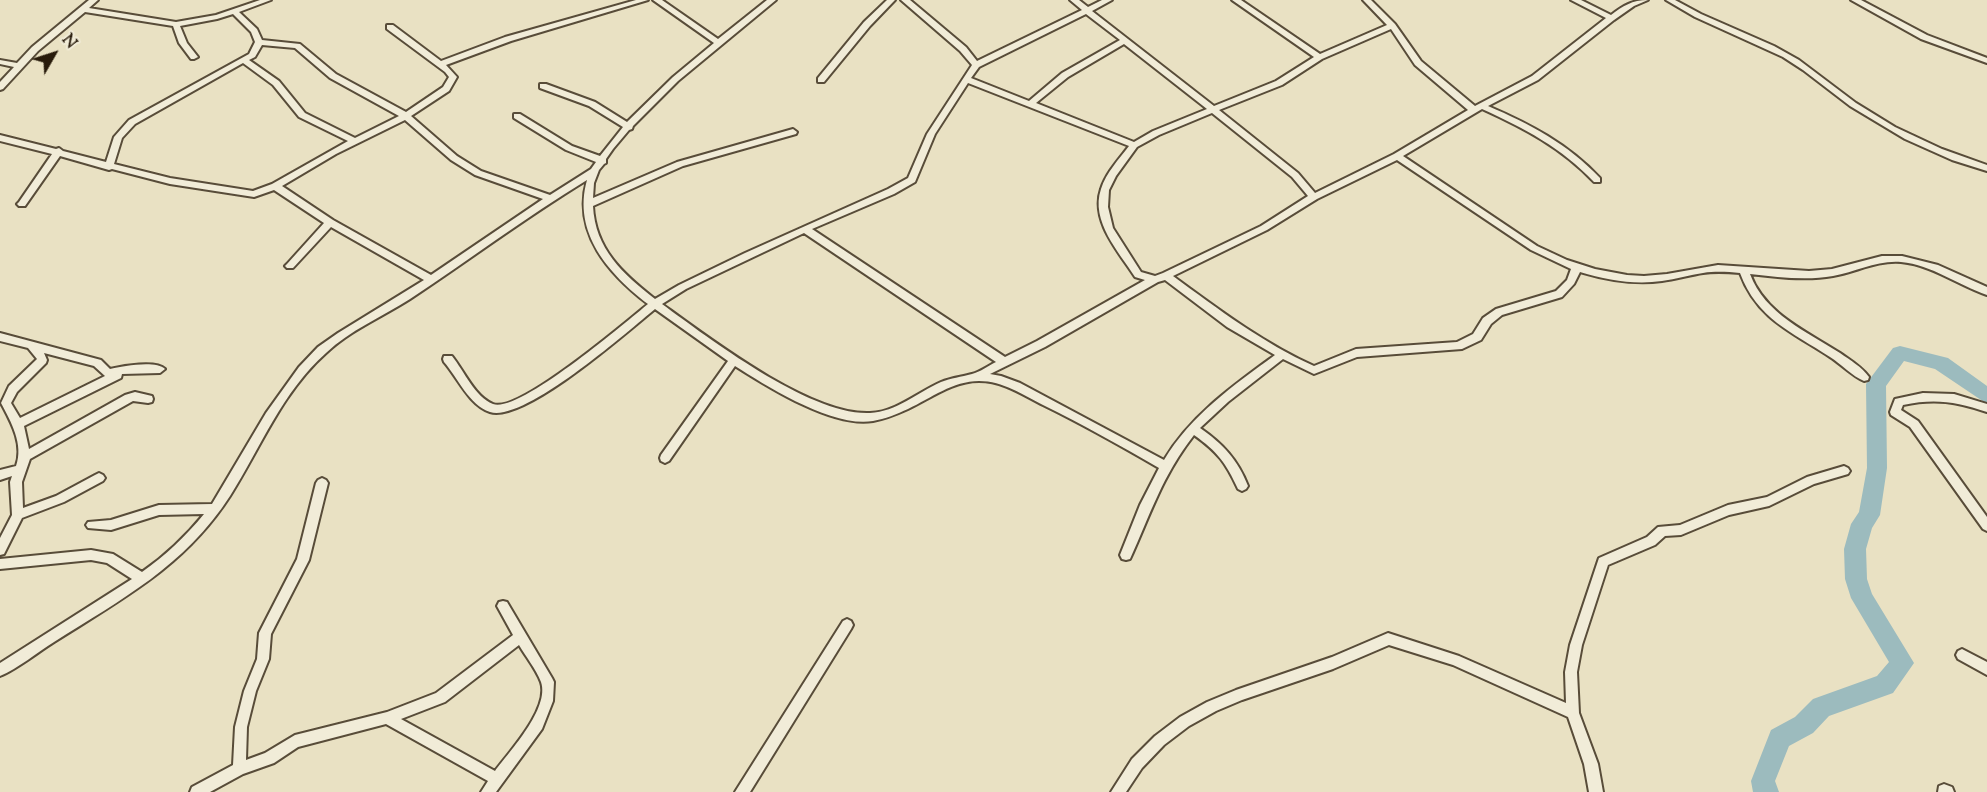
<!DOCTYPE html>
<html>
<head>
<meta charset="utf-8">
<style>
  body { margin:0 }
  #map { position:relative; width:1987px; height:792px; overflow:hidden; background:#e9e1c3; font-family:"Sorts Mill Goudy",serif }
  canvas { display:block }
  .north { position:absolute; left:24px; top:24px; width:60px; height:60px; -webkit-text-stroke:4px #f1ecd8; paint-order:stroke; rotate:51deg; font-size:16px; font-weight:700; line-height:24px; text-align:center; color:#281b0b }
  .north::after { content:''; display:block; margin:auto; width:21px; height:27px; background:#281b0b; clip-path:polygon(50% 0,100% 100%,50% 72%,0 100%) }
</style>
</head>
<body>
<div id="map">
<canvas width="1987" height="792"></canvas>
<div class="north">N</div>
</div>
<script>
const ctx = document.querySelector('canvas').getContext('2d');
ctx.lineJoin = 'round';
function paint(path, color) { ctx.fillStyle = color; ctx.fill(path, 'evenodd'); }
function strokePath(path, color, width, dash) { ctx.strokeStyle = color; ctx.lineWidth = width; ctx.lineCap = dash ? 'butt' : 'round'; ctx.setLineDash(dash || []); ctx.stroke(path); }
const river = new Path2D(`
  M 1900,346 L 1948,358 L 1987,386 L 1987,404 L 1935,369 L 1904,361 L 1886,386 L 1887,468 L 1880,515 L 1872,528 L 1866,549 L 1867,579 L 1872,594 L 1914,663 L 1893,693 L 1829,716 L 1813,733 L 1789,746 L 1775,781 L 1779,792 L 1753,792 L 1751,781 L 1771,730 L 1795,717 L 1813,699 L 1877,676 L 1889,662 L 1851,598 L 1845,579 L 1844,549 L 1851,524 L 1859,512 L 1867,468 L 1866,384 L 1893,348 Z`);
const street = new Path2D(`
  M 89,0 L 98,0 L 89,8 L 176,22 L 216,15 L 260,0 L 271,0 L 239,12 L 257,29 L 262,40 L 300,44 L 336,74 L 406,112 L 443,87 L 449,77 L 445,72 L 387,29 L 387,25 L 393,25 L 441,61 L 505,37 L 636,0 L 648,0 L 511,41 L 446,65 L 457,77 L 449,91 L 411,116 L 457,156 L 481,171 L 550,195 L 591,169 L 596,162 L 566,150 L 514,118 L 514,114 L 520,114 L 572,146 L 600,156 L 623,127 L 589,106 L 540,88 L 540,84 L 546,84 L 595,102 L 627,122 L 673,77 L 714,43 L 653,0 L 662,0 L 718,39 L 767,0 L 776,0 L 678,81 L 633,126 L 632,129 L 629,130 L 613,149 L 606,159 L 606,163 L 604,164 L 599,170 L 594,183 L 593,198 L 677,162 L 793,129 L 797,132 L 796,134 L 683,166 L 593,206 C 595,249 623,274 655,299 L 679,285 L 745,253 L 888,189 L 908,178 L 927,134 L 972,65 L 960,51 L 901,0 L 910,0 L 966,47 L 977,61 L 1082,10 L 1070,0 L 1079,0 L 1088,7 L 1102,0 L 1112,0 L 1092,11 L 1214,106 L 1276,81 L 1314,57 L 1232,0 L 1241,0 L 1320,54 L 1387,25 L 1363,0 L 1371,0 L 1395,24 L 1421,61 L 1475,106 L 1532,76 L 1606,18 L 1571,0 L 1581,0 L 1611,15 C 1623,6 1632,0 1648,0 L 1634,6 L 1614,20 L 1538,80 L 1488,106 C 1530,124 1568,144 1600,178 L 1600,182 L 1594,182 C 1562,148 1524,128 1482,109 L 1403,156 L 1537,246 L 1567,260 L 1595,269 L 1627,275 L 1644,276 L 1667,274 L 1718,265 L 1809,271 L 1832,269 L 1882,256 L 1902,256 L 1938,265 L 1987,287 L 1987,295 C 1958,285 1932,265 1901,262 C 1877,260 1856,272 1833,276 C 1806,281 1778,277 1750,274 C 1765,314 1806,331 1840,353 C 1850,360 1862,367 1869,377 L 1868,380 L 1864,381 C 1852,376 1841,364 1830,357 C 1792,332 1757,319 1740,273 C 1728,272 1716,271 1703,273 C 1690,275 1676,279 1662,281 C 1634,285 1607,280 1580,272 L 1574,284 L 1562,297 L 1502,315 L 1491,324 L 1481,340 L 1462,349 L 1357,357 L 1314,374 L 1283,359 L 1228,402 L 1200,428 C 1223,444 1238,460 1248,486 L 1246,489 L 1242,491 L 1238,489 C 1226,463 1218,452 1194,435 C 1162,476 1151,513 1130,559 L 1126,560 L 1122,559 L 1120,555 L 1140,505 L 1159,468 C 1121,446 1082,424 1043,405 C 1023,395 1003,381 979,381 C 953,381 931,398 908,409 C 897,414 885,419 873,421 C 833,428 768,387 735,366 L 669,461 L 665,463 L 661,461 L 660,458 L 661,455 L 728,361 L 655,309 C 627,332 524,423 490,412 C 469,405 458,378 444,362 L 443,359 L 444,356 L 452,356 C 464,371 475,397 493,404 C 518,414 625,323 648,304 C 609,274 572,233 587,180 C 526,217 469,260 410,299 C 382,317 350,330 326,353 C 282,392 261,447 230,496 C 185,566 122,599 54,642 C 38,652 17,669 0,676 L 0,663 L 132,579 L 107,563 L 91,560 L 0,569 L 0,559 L 91,550 L 113,554 L 142,572 C 165,556 186,536 204,514 L 159,515 L 111,530 L 88,528 L 86,525 L 88,522 L 111,520 L 159,505 L 212,504 L 266,413 L 299,367 L 318,347 L 338,333 L 424,280 L 331,227 L 293,268 L 287,268 L 285,266 L 287,264 L 324,223 L 274,190 L 254,197 L 170,184 L 112,169 L 109,170 L 60,156 L 25,206 L 19,206 L 17,204 L 19,202 L 52,154 L 0,141 L 0,135 L 56,149 L 59,148 L 63,151 L 106,162 L 114,137 L 129,120 L 249,54 L 255,42 L 251,32 L 233,14 L 217,19 L 180,26 L 187,43 L 198,57 L 194,59 L 191,59 L 179,43 L 173,26 L 85,12 L 38,51 L 3,89 L 0,90 L 0,82 L 14,67 L 0,64 L 0,60 L 17,63 L 32,47 ZM 1086,14 L 1120,40 L 1062,73 L 1029,101 L 971,78 L 979,67 ZM 1391,29 L 1415,65 L 1468,110 L 1394,154 L 1315,193 L 1298,173 L 1219,110 L 1282,85 L 1322,59 ZM 1124,44 L 1207,109 L 1153,131 L 1134,142 L 1036,103 L 1068,77 ZM 262,45 L 295,48 L 330,78 L 399,116 L 355,138 L 305,113 L 279,81 L 249,60 L 255,57 ZM 243,63 L 273,85 L 299,117 L 348,141 L 272,184 L 253,191 L 170,178 L 114,164 L 122,138 L 135,124 ZM 968,83 L 1129,146 C 1119,159 1106,173 1101,189 C 1090,221 1119,252 1135,277 L 1145,280 L 1037,341 L 1005,357 L 812,229 L 894,194 L 915,182 L 935,134 ZM 1212,113 L 1292,177 L 1308,196 L 1261,226 L 1163,273 L 1155,276 L 1141,272 L 1113,228 L 1108,207 L 1109,190 L 1116,176 L 1137,147 L 1159,135 ZM 405,120 L 451,160 L 475,175 L 543,199 L 431,275 L 333,220 L 282,186 L 336,154 ZM 1397,160 L 1531,250 L 1571,269 L 1567,280 L 1556,291 L 1496,309 L 1483,318 L 1473,334 L 1457,342 L 1356,349 L 1314,366 C 1263,343 1218,309 1173,276 L 1267,230 L 1317,199 ZM 804,233 L 996,362 C 988,366 980,372 972,374 C 961,377 951,378 941,382 C 918,392 896,412 870,413 C 811,416 710,339 662,304 L 686,289 ZM 1165,280 L 1227,327 L 1275,355 C 1234,385 1191,415 1164,460 L 1020,383 L 1001,376 L 990,374 L 1045,347 L 1158,282 Z
  M 887,0 L 895,0 L 870,26 L 824,82 L 818,82 L 818,78 L 864,22 Z
  M 1666,0 L 1675,0 L 1701,14 L 1774,46 L 1799,60 L 1856,103 L 1895,127 L 1942,149 L 1987,165 L 1987,171 L 1952,160 L 1905,139 L 1850,106 L 1803,70 L 1783,57 L 1695,17 Z
  M 1851,0 L 1861,0 L 1927,35 L 1987,58 L 1987,63 L 1921,39 Z
  M 0,333 L 101,360 L 110,369 C 123,366 156,360 165,369 L 160,373 L 122,374 L 121,378 L 24,426 L 29,449 L 125,395 L 135,392 L 152,396 L 153,399 L 152,402 L 148,403 L 133,401 L 30,459 L 22,482 L 23,508 L 56,496 L 95,475 L 99,473 L 103,475 L 105,478 L 103,481 L 64,502 L 22,518 L 4,554 L 0,555 L 0,538 L 12,515 L 10,482 L 12,476 L 0,480 L 0,470 L 16,466 C 24,444 11,422 1,403 L 9,386 L 37,359 L 28,348 L 0,341 ZM 44,353 L 94,366 L 105,376 L 20,418 L 11,403 L 17,392 L 46,363 L 47,360 Z
  M 1923,393 L 1954,394 L 1987,404 L 1987,412 C 1956,402 1936,398 1903,405 L 1901,410 L 1918,421 L 1987,517 L 1987,531 L 1983,529 L 1910,427 L 1891,415 L 1890,412 L 1895,399 Z
  M 1844,466 L 1848,468 L 1850,471 L 1848,474 L 1814,484 L 1769,506 L 1729,515 L 1681,535 L 1665,536 L 1655,545 L 1608,565 L 1582,645 L 1577,672 L 1579,713 L 1598,764 L 1603,792 L 1589,792 L 1584,764 L 1568,717 L 1453,665 L 1389,645 L 1333,669 L 1242,700 L 1216,711 L 1189,726 L 1164,745 L 1142,768 L 1126,792 L 1111,792 L 1132,759 L 1155,736 L 1180,717 L 1207,702 L 1236,690 L 1332,657 L 1388,633 L 1459,656 L 1566,703 L 1565,672 L 1570,645 L 1599,558 L 1647,537 L 1658,527 L 1680,525 L 1728,505 L 1767,497 L 1807,477 Z
  M 322,478 L 326,480 L 328,483 L 309,560 L 271,634 L 269,659 L 256,691 L 247,727 L 246,760 L 265,753 L 295,735 L 387,712 L 436,693 L 513,635 L 497,606 L 499,602 L 503,601 L 507,602 L 552,678 L 554,682 L 553,701 L 542,729 L 496,792 L 481,792 L 488,781 L 386,724 L 298,747 L 274,763 L 243,774 L 210,792 L 190,792 L 192,787 L 233,765 L 235,727 L 244,691 L 257,659 L 259,633 L 297,559 L 316,483 L 318,480 ZM 519,645 C 526,657 536,669 541,682 C 550,708 510,751 495,771 L 401,719 L 445,702 Z
  M 847,619 L 851,621 L 853,625 L 851,629 L 750,792 L 735,792 L 843,621 Z
  M 1962,649 L 1987,662 L 1987,675 L 1958,659 L 1956,655 L 1958,651 Z
  M 1944,784 L 1952,787 L 1954,792 L 1938,792 L 1939,786 Z`);
paint(river, '#9cbbbe');
strokePath(street, '#584c39', 4);
paint(street, '#f1ecd8');
</script>
</body>
</html>
